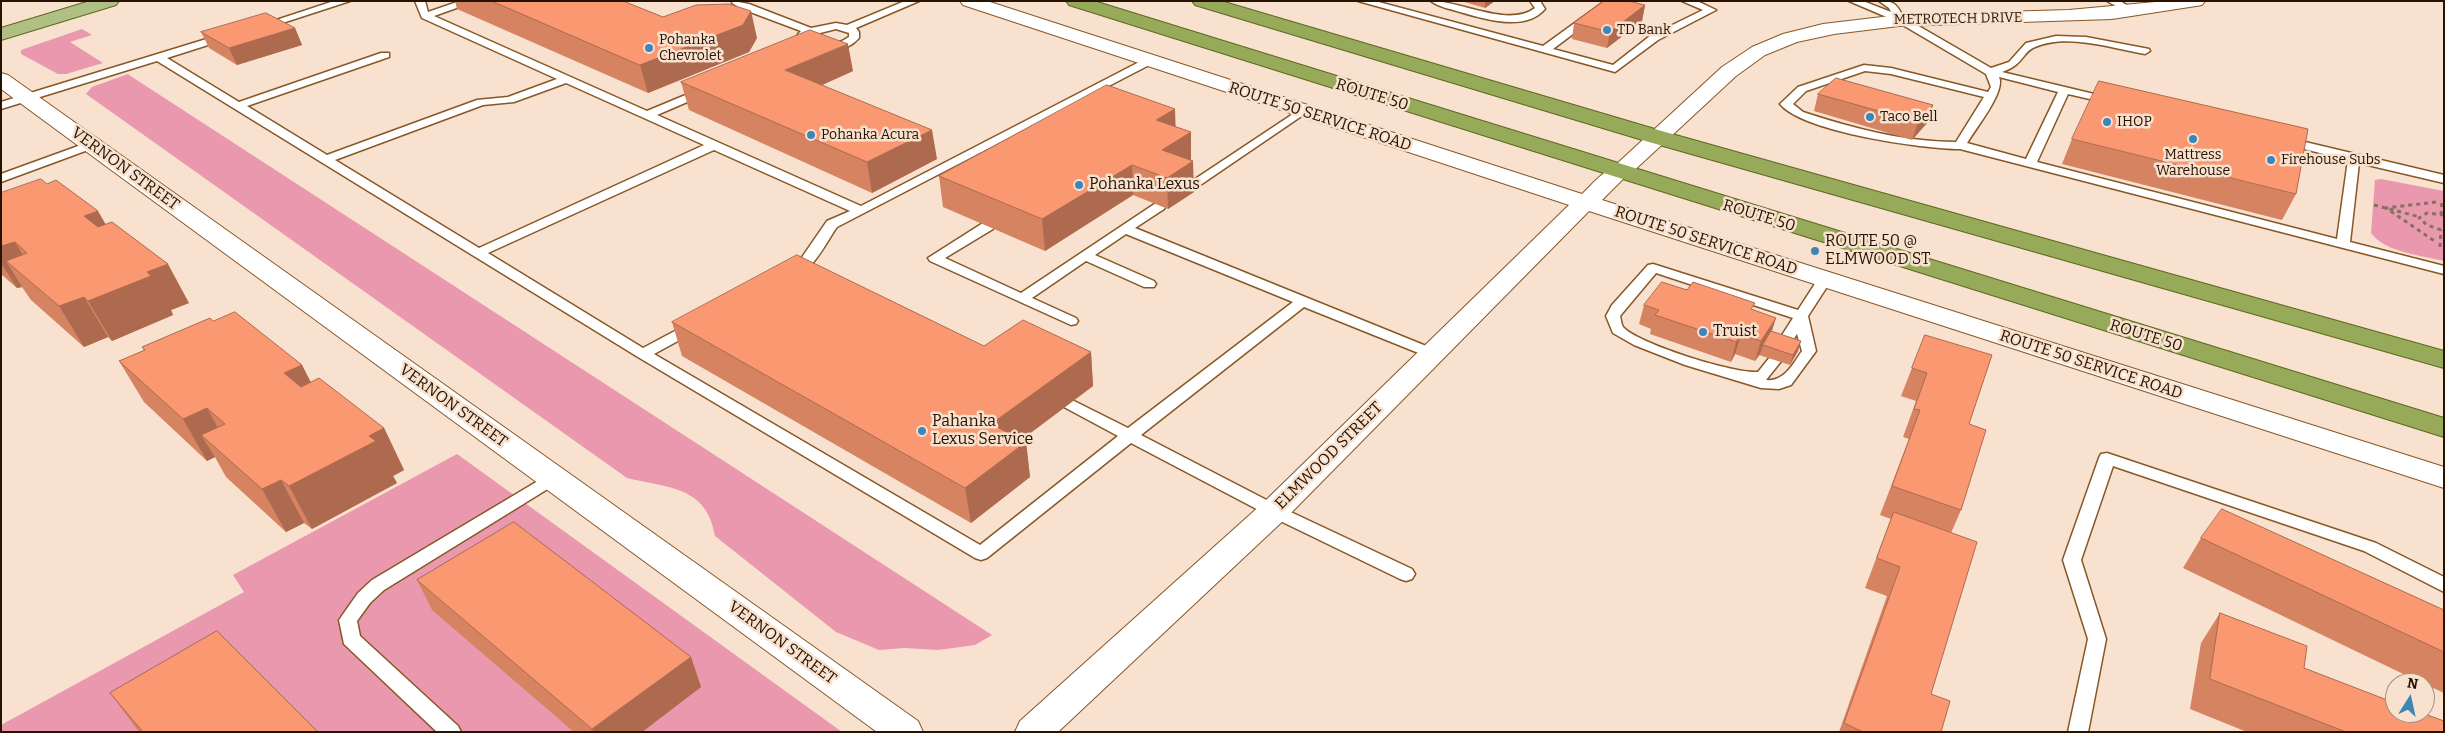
<!DOCTYPE html>
<html>
<head>
<meta charset="utf-8">
<style>
  body { margin:0 }
  #map { position:relative; width:2445px; height:733px; overflow:hidden; background:#f8e1ce; font-family:Bitter,serif }
  canvas { display:block }
  .frame { position:absolute; inset:0; border:2px solid #271301; pointer-events:none }
  .north { position:absolute; left:2385px; top:673px; width:50px; height:50px; box-sizing:border-box; background:#f8e1ce; border:1px solid #a48f7c; border-radius:50%; rotate:10deg; font-size:14px; font-weight:700; line-height:20px; text-align:center; color:#271301 }
  .north::after { content:''; display:block; margin:auto; width:18px; height:22px; background:#3c86ba; clip-path:polygon(50% 0,100% 100%,50% 72%,0 100%) }
</style>
</head>
<body>
<div id="map">
<canvas width="2445" height="733"></canvas>
<div class="frame"></div>
<div class="north">N</div>
</div>
<script>
const ctx = document.querySelector('canvas').getContext('2d');
ctx.lineJoin = 'round';
function paint(path, color) { ctx.fillStyle = color; ctx.fill(path, 'evenodd'); }
function strokePath(path, color, width, dash) { ctx.strokeStyle = color; ctx.lineWidth = width; ctx.lineCap = dash ? 'butt' : 'round'; ctx.setLineDash(dash || []); ctx.stroke(path); }
function write(font, color, halo, rows, align = 'center') {
  ctx.font = font + ' Bitter,serif'; ctx.lineWidth = 5; ctx.setLineDash([]); ctx.textBaseline = 'middle'; ctx.strokeStyle = halo; ctx.fillStyle = color; for (const [text, x, y, turn = 0] of rows) {
    ctx.save(); ctx.translate(x, y); ctx.rotate((+turn || 0) * Math.PI / 180); ctx.textAlign = isNaN(turn) ? turn : align; if (halo) ctx.strokeText(text, 0, 0); ctx.fillText(text, 0, 0); ctx.restore();
  }
}
const green = new Path2D(`
  M 82,29 L 92,35 L 70,42 L 103,63 L 66,74 L 58,74 L 21,54 L 21,50 Z
  M 128,74 L 129,75 L 992,635 L 975,645 L 938,650 L 904,648 L 879,650 L 836,632 L 715,536 C 707,486 668,488 627,478 L 86,94 L 92,87 Z
  M 2381,179 L 2444,191 L 2444,261 C 2421,255 2386,253 2371,233 L 2375,180 Z
  M 457,454 L 842,732 L 1,732 L 1,725 L 244,592 L 233,575 Z`);
const path = new Path2D(`
  M 2436,202 L 2386,208 L 2436,242
  M 2374,205 L 2420,217
  M 2441,215 L 2442,200
  M 2444,215 L 2427,213 L 2419,218 L 2427,225 L 2444,231
  M 2440,247 L 2441,230`);
const service = new Path2D(`
  M 334,1 L 350,1 L 267,28 L 263,29 L 258,26 Z
  M 415,1 L 425,1 L 428,12 L 460,1 L 476,1 L 434,16 L 647,111 L 700,89 L 708,89 L 708,93 L 657,115 L 861,206 L 1145,59 L 1153,59 L 1153,63 L 837,227 C 825,244 813,272 792,277 L 785,273 L 798,263 L 827,221 L 850,211 L 714,150 L 488,253 L 643,348 L 688,324 L 698,324 L 700,327 L 698,330 L 654,354 L 980,545 L 1118,436 L 1064,407 L 1061,404 L 1064,401 L 1074,401 L 1128,428 L 1293,302 L 1126,234 L 1095,255 L 1154,281 L 1156,284 L 1154,287 L 1144,287 L 1086,261 L 1032,298 L 1076,318 L 1078,321 L 1076,324 L 1071,325 L 930,261 L 928,258 L 983,223 L 993,223 L 994,226 L 993,229 L 945,258 L 1021,293 L 1156,203 L 1164,203 L 1166,206 L 1164,209 L 1135,228 L 1436,350 L 1438,353 L 1431,357 L 1426,356 L 1304,307 L 1141,435 L 1280,507 L 1412,569 L 1415,574 L 1412,579 L 1406,581 L 1400,579 L 1268,515 L 1131,443 L 987,558 L 981,560 L 975,558 L 638,357 L 157,61 L 1,109 L 1,102 L 226,33 L 230,34 L 230,38 L 167,58 L 239,102 L 381,53 L 389,53 L 389,57 L 247,106 L 327,155 L 477,100 L 508,97 L 557,79 L 422,18 ZM 566,83 L 704,145 L 479,248 L 335,160 L 483,105 L 514,102 Z
  M 733,1 L 749,4 L 811,28 L 836,23 L 847,25 L 905,1 L 919,1 L 856,28 L 859,32 L 859,38 C 845,54 815,57 797,44 L 798,34 L 801,31 L 745,10 L 726,17 L 720,17 L 720,13 L 737,6 L 732,3 ZM 836,29 L 849,33 L 849,37 C 837,45 819,50 806,41 L 808,36 Z
  M 1358,1 L 1375,1 L 1543,46 L 1605,1 L 1617,1 L 1553,49 L 1613,65 L 1650,36 L 1703,10 L 1682,1 L 1697,1 L 1716,10 L 1658,40 L 1615,72 Z
  M 1431,1 C 1461,1 1509,28 1535,8 L 1530,1 L 1540,1 L 1545,9 C 1525,32 1485,19 1460,12 C 1451,9 1438,7 1431,1 Z
  M 1849,1 L 1863,1 L 1891,12 L 1889,8 L 1879,1 C 1894,1 1897,4 1903,17 L 1991,68 L 2009,62 L 2026,43 L 2056,36 L 2086,37 L 2149,49 L 2150,51 L 2145,54 C 2111,48 2068,33 2035,47 C 2022,52 2024,65 2002,72 L 2115,99 L 2117,101 L 2111,104 L 2068,94 L 2037,162 L 2337,239 L 2348,160 L 2280,143 L 2278,141 L 2280,139 L 2284,137 L 2444,175 L 2444,183 L 2359,163 L 2350,242 L 2444,266 L 2444,274 L 1960,149 C 1923,149 1803,132 1780,104 L 1798,87 L 1864,65 L 1891,68 L 1988,92 L 1991,87 L 1986,74 L 1896,21 ZM 1865,71 L 1891,74 L 1984,97 L 1956,142 C 1904,142 1852,128 1803,112 L 1793,104 L 1806,91 ZM 1999,77 L 2058,92 L 2026,159 L 1967,143 C 1976,128 2006,91 1999,77 Z
  M 2107,1 L 2120,1 L 2138,12 L 2130,14 Z
  M 1302,108 L 1306,109 L 1306,113 L 1190,192 L 1186,193 L 1180,189 Z
  M 92,141 L 96,143 L 98,145 L 96,147 L 1,182 L 1,174 Z
  M 1653,264 L 1798,310 L 1820,276 L 1830,276 L 1832,279 L 1808,316 L 1816,351 L 1791,385 L 1779,389 L 1761,388 L 1685,365 L 1634,345 L 1613,333 L 1606,316 L 1612,305 L 1648,265 ZM 1656,273 L 1793,318 L 1775,346 L 1782,350 L 1787,349 L 1797,334 L 1802,351 C 1793,364 1784,382 1766,380 L 1782,360 L 1780,357 L 1770,357 L 1758,372 C 1735,374 1638,344 1623,327 C 1621,324 1621,319 1620,316 Z
  M 2107,453 L 2376,543 L 2444,577 L 2444,592 L 2364,551 L 2113,466 L 2081,560 L 2106,639 L 2088,732 L 2068,732 L 2088,639 L 2063,560 L 2099,458 L 2101,454 Z
  M 553,472 L 559,474 L 561,478 L 559,482 L 384,590 L 370,603 L 357,621 L 360,636 L 458,726 L 461,732 L 437,732 L 344,644 L 339,620 L 358,593 L 372,580 Z`);
const minor = new Path2D(`
  M 960,1 L 987,1 L 1582,194 C 1595,182 1608,163 1627,167 L 1630,172 L 1602,200 L 2444,467 L 2444,488 L 1589,211 L 1285,519 L 1058,732 L 1015,732 L 1020,721 L 1263,503 L 1569,205 L 963,5 Z
  M 1,73 L 8,75 L 918,721 L 923,732 L 877,732 L 1,89 Z`);
const tertiary = new Path2D(`
  M 2166,1 L 2205,1 L 2202,5 L 2196,6 L 2112,19 L 1899,26 L 1834,34 L 1797,42 L 1765,55 L 1736,76 L 1627,177 L 1619,179 L 1611,177 L 1608,172 L 1722,67 L 1752,47 L 1783,34 L 1823,24 L 1899,15 L 2069,10 Z`);
const primary = new Path2D(`
  M 90,1 L 119,1 L 116,5 L 1,40 L 1,28 Z`);
const trunk = new Path2D(`
  M 1066,1 L 1094,1 L 2444,418 L 2444,437 L 1069,5 Z
  M 1192,1 L 1221,1 L 1665,132 L 2444,351 L 2444,368 L 1649,142 L 1195,5 Z`);
const wall = new Path2D(`
  M 455,1 L 623,1 L 663,17 L 757,38 L 749,52 L 648,93 L 457,9 Z
  M 1461,1 L 1495,1 L 1485,8 Z
  M 1645,5 L 1642,21 L 1607,48 L 1572,39 L 1574,23 Z
  M 295,28 L 302,45 L 237,65 L 209,48 L 201,32 Z
  M 853,71 L 822,85 L 937,159 L 872,193 L 689,110 L 681,82 Z
  M 1818,94 L 1933,105 L 1928,122 L 1912,140 L 1814,111 Z
  M 1175,127 L 1191,132 L 1191,161 L 1194,192 L 1168,209 L 1133,195 L 1045,251 L 943,207 L 939,176 Z
  M 2072,139 L 2296,194 L 2282,220 L 2062,164 Z
  M 47,184 L 105,224 L 189,303 L 171,310 L 173,315 L 112,341 L 108,337 L 84,347 L 31,300 L 22,287 L 17,288 L 1,274 L 1,193 Z
  M 1644,305 L 1753,310 L 1772,331 L 1798,351 L 1790,365 L 1759,355 L 1760,354 L 1755,361 L 1735,354 L 1731,362 L 1650,334 L 1651,329 L 1639,324 Z
  M 213,321 L 302,365 L 310,382 L 384,428 L 404,470 L 393,476 L 397,483 L 312,529 L 304,523 L 286,532 L 226,477 L 215,457 L 207,461 L 144,402 L 119,361 L 144,351 L 142,347 Z
  M 672,322 L 984,346 L 1091,352 L 1093,386 L 1021,440 L 1026,442 L 1030,477 L 971,523 L 682,356 Z
  M 1925,335 L 1969,424 L 1961,510 L 1951,533 L 1931,694 L 1941,732 L 1839,732 L 1887,596 L 1865,588 L 1891,519 L 1880,515 L 1909,439 L 1903,437 L 1916,401 L 1901,396 Z
  M 2201,538 L 2444,610 L 2444,693 L 2425,684 L 2425,683 L 2422,683 L 2183,568 Z
  M 417,580 L 691,657 L 701,687 L 642,732 L 574,732 L 432,610 Z
  M 2220,613 L 2304,668 L 2444,732 L 2247,732 L 2190,709 L 2201,643 Z
  M 110,693 L 318,732 L 139,732 Z`);
const shadedWall = new Path2D(`
  M 1485,1 L 1495,1 L 1485,8 Z
  M 1645,5 L 1642,21 L 1607,48 L 1610,32 Z
  M 751,11 L 757,38 L 749,52 L 648,93 L 640,65 Z
  M 295,28 L 302,45 L 237,65 L 229,48 Z
  M 848,44 L 853,71 L 791,99 L 785,70 Z
  M 1933,105 L 1928,122 L 1912,140 L 1918,122 Z
  M 1175,109 L 1176,138 L 1156,120 Z
  M 932,130 L 937,159 L 872,193 L 867,162 Z
  M 1191,132 L 1191,162 L 1162,150 Z
  M 1193,161 L 1194,192 L 1168,209 L 1167,178 Z
  M 1132,165 L 1133,195 L 1045,251 L 1042,219 Z
  M 98,211 L 120,249 L 84,216 Z
  M 15,242 L 39,281 L 6,261 L 22,287 L 17,288 L 1,263 L 1,246 Z
  M 168,264 L 189,303 L 171,310 L 173,315 L 112,341 L 88,301 L 147,272 Z
  M 84,297 L 108,337 L 84,347 L 59,306 Z
  M 1776,318 L 1770,337 L 1763,345 L 1760,354 L 1755,361 L 1761,341 Z
  M 1741,335 L 1735,354 L 1731,362 L 1736,342 Z
  M 1801,341 L 1798,351 L 1790,365 L 1793,355 Z
  M 1091,352 L 1093,386 L 996,459 L 991,424 Z
  M 302,365 L 323,406 L 284,373 Z
  M 207,408 L 230,450 L 201,435 L 215,457 L 207,461 L 183,419 Z
  M 384,428 L 404,470 L 393,476 L 397,483 L 312,529 L 289,486 L 369,436 Z
  M 1026,442 L 1030,477 L 971,523 L 965,488 Z
  M 281,480 L 304,523 L 286,532 L 262,489 Z
  M 691,657 L 701,687 L 642,732 L 594,732 L 592,729 Z`);
const building = new Path2D(`
  M 492,1 L 623,1 L 663,17 L 696,5 L 729,4 L 751,11 L 743,25 L 640,65 Z
  M 1604,1 L 1629,1 L 1645,5 L 1610,32 L 1574,23 Z
  M 266,13 L 295,28 L 229,48 L 201,32 Z
  M 810,30 L 848,44 L 785,70 L 932,130 L 867,162 L 681,82 Z
  M 1836,78 L 1933,105 L 1918,122 L 1818,94 Z
  M 2099,81 L 2308,129 L 2296,194 L 2072,139 Z
  M 1107,85 L 1175,109 L 1156,120 L 1191,132 L 1162,150 L 1193,161 L 1167,178 L 1132,165 L 1042,219 L 939,176 Z
  M 41,179 L 47,184 L 56,180 L 98,211 L 84,216 L 98,227 L 112,222 L 168,264 L 147,272 L 151,276 L 88,301 L 84,297 L 59,306 L 6,261 L 27,253 L 15,242 L 1,246 L 1,193 Z
  M 797,255 L 984,346 L 1023,320 L 1091,352 L 991,424 L 1026,442 L 965,488 L 672,322 Z
  M 1662,282 L 1687,290 L 1693,282 L 1755,303 L 1751,309 L 1776,318 L 1761,341 L 1741,335 L 1736,342 L 1655,315 L 1659,310 L 1644,305 Z
  M 235,312 L 302,365 L 284,373 L 301,387 L 319,378 L 384,428 L 369,436 L 376,441 L 289,486 L 281,480 L 262,489 L 201,435 L 225,424 L 207,408 L 183,419 L 119,361 L 145,350 L 142,347 L 210,318 L 213,321 Z
  M 1771,331 L 1801,341 L 1793,355 L 1763,345 Z
  M 1925,335 L 1992,355 L 1969,424 L 1986,430 L 1961,510 L 1892,486 L 1920,410 L 1914,409 L 1927,373 L 1912,368 Z
  M 2222,509 L 2444,610 L 2444,652 L 2201,538 Z
  M 1894,512 L 1977,542 L 1931,694 L 1950,701 L 1941,732 L 1863,732 L 1844,723 L 1900,567 L 1877,558 Z
  M 514,522 L 691,657 L 592,729 L 417,580 Z
  M 2220,613 L 2307,646 L 2304,668 L 2395,703 L 2395,713 L 2422,713 L 2444,721 L 2444,732 L 2346,732 L 2210,679 Z
  M 217,631 L 318,732 L 143,732 L 110,693 Z`);
const markers = [
  [1607,30,5,"#3c86ba"],
  [649,48,5,"#3c86ba"],
  [1870,117,5,"#3c86ba"],
  [2107,122,5,"#3c86ba"],
  [811,135,5,"#3c86ba"],
  [2193,139,5,"#3c86ba"],
  [2271,160,5,"#3c86ba"],
  [1079,185,5,"#3c86ba"],
  [1815,251,5,"#3c86ba"],
  [1703,332,5,"#3c86ba"],
  [922,431,5,"#3c86ba"]
];
const farStreetnames = [
  ["METROTECH DRIVE",1958,19,-1]
];
const farPoinames = [
  ["TD Bank",1617,30],
  ["Pohanka",659,40],
  ["Chevrolet",659,56],
  ["Taco Bell",1880,117],
  ["IHOP",2117,122],
  ["Pohanka Acura",821,135],
  ["Mattress",2193,155,"center"],
  ["Warehouse",2193,171,"center"],
  ["Firehouse Subs",2281,160]
];
const streetNames = [
  ["ROUTE 50",1372,95,17],
  ["ROUTE 50 SERVICE ROAD",1320,117,18],
  ["VERNON STREET",125,169,36],
  ["ROUTE 50",1759,216,17],
  ["ROUTE 50 SERVICE ROAD",1706,241,18],
  ["ROUTE 50",2146,336,17],
  ["ROUTE 50 SERVICE ROAD",2091,365,18],
  ["VERNON STREET",453,406,36],
  ["ELMWOOD STREET",1329,456,-45],
  ["VERNON STREET",782,643,36]
];
const poiNames = [
  ["Pohanka Lexus",1089,185],
  ["ROUTE 50 @",1825,242],
  ["ELMWOOD ST",1825,260],
  ["Truist",1713,332],
  ["Pahanka",932,422],
  ["Lexus Service",932,440]
];
paint(green, '#e998ae');
strokePath(service, '#885726', 3);
strokePath(minor, '#885726', 2);
strokePath(tertiary, '#885726', 2);
strokePath(primary, '#5e6820', 2);
strokePath(trunk, '#5e6820', 2);
strokePath(path, '#87725f', 3, [4, 4]);
paint(service, '#fff');
paint(minor, '#fff');
paint(tertiary, '#fff');
paint(primary, '#b0bf83');
paint(trunk, '#96aa5a');
paint(wall, '#d68361');
paint(shadedWall, '#ae6a4f');
paint(building, '#f99871');
strokePath(building, '#ae6a4f', 1);
for (const [x, y, r, color] of markers) { const dot = new Path2D(); dot.arc(x, y, r, 0, 2 * Math.PI); ctx.fillStyle = color; ctx.fill(dot); strokePath(dot, '#f8e1ce', 2); }
write('14px', '#271301', '#f8e1ce', farStreetnames);
write('14px', '#271301', '#f8e1ce', farPoinames, 'left');
write('16px', '#271301', '#f8e1ce', streetNames);
write('16px', '#271301', '#f8e1ce', poiNames, 'left');
</script>
</body>
</html>
